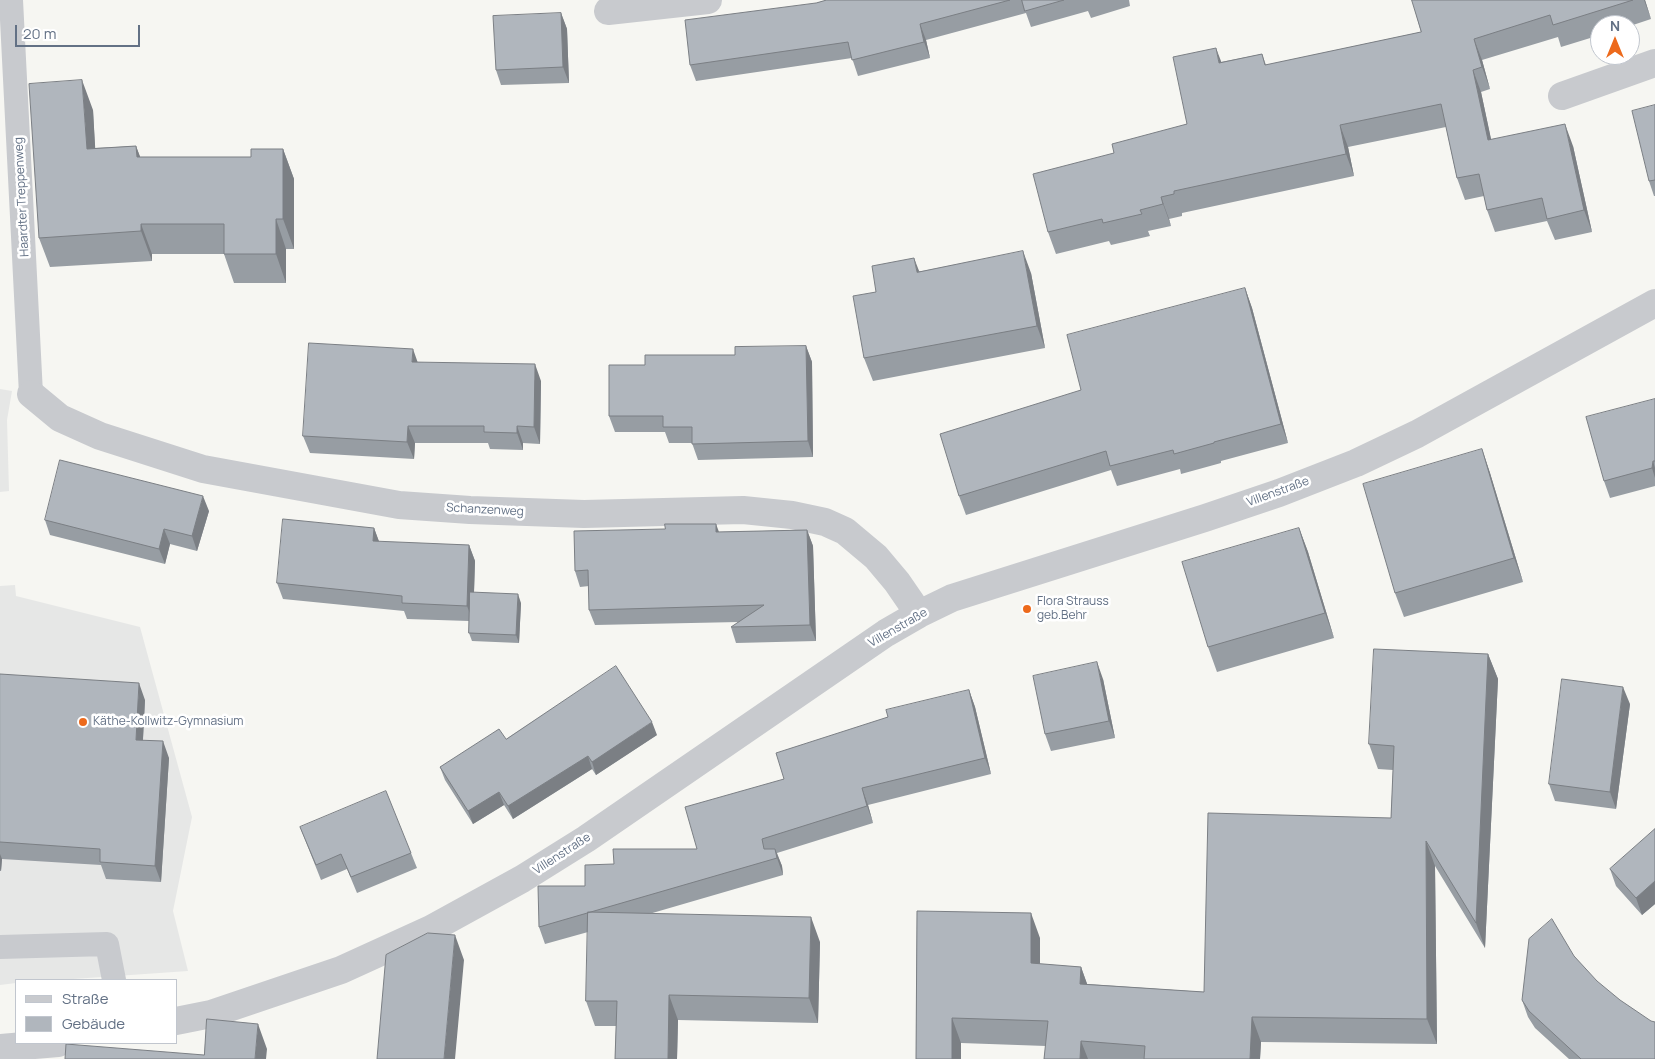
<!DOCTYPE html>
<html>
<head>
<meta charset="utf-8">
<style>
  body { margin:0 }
  #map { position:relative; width:1655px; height:1059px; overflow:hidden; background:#f6f6f2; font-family:Manrope,sans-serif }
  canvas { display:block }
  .legend { position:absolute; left:15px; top:979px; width:162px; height:65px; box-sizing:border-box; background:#fff; border:1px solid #c1c6ce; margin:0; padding:6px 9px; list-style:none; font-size:15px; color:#637185 }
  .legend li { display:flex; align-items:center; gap:10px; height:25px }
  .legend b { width:25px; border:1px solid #c1c6ce }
  .north { position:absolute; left:1590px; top:15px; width:50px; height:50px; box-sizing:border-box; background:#fff; border:1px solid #c1c6ce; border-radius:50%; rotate:0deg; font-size:14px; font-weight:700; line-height:20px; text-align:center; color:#637185 }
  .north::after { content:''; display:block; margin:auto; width:18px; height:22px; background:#ed6a1c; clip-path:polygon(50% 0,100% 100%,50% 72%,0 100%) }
  .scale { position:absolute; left:15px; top:25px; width:125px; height:22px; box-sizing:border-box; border:2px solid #637185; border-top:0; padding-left:6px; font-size:15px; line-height:18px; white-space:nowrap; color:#637185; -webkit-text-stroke:4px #fff; paint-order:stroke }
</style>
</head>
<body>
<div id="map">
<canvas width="1655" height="1059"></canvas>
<ul class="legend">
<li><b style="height:6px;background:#c8cace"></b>Straße</li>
<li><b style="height:14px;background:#b0b6bd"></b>Gebäude</li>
</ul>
<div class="north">N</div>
<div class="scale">20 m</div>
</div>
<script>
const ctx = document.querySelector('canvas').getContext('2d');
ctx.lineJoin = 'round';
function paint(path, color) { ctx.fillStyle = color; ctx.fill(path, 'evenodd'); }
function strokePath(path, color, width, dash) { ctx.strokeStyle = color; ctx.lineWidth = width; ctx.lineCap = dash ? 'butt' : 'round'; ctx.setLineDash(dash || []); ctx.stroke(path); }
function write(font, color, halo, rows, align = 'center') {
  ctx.font = font + ' Manrope,sans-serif'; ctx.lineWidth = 5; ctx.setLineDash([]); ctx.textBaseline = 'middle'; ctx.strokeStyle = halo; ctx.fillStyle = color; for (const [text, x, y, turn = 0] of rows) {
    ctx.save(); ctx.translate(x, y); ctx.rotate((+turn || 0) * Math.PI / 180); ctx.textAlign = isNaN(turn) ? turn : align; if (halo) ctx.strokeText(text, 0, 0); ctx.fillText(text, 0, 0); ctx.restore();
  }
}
const built = new Path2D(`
  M 0,389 L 12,391 L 7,420 L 9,491 L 0,492 Z
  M 15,585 L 16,596 L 140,627 L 192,817 L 173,911 L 188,971 L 59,980 L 16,980 L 16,983 L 0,985 L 0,586 Z`);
const lane = new Path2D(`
  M 11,0 L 31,394
  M 0,947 L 107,944 L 114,980`);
const street = new Path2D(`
  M 608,11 L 708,0
  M 1562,96 L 1655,63
  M 31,394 L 60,418 L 100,436 L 203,469 L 399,505 L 470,510 L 584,514 L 743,510 L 792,515 L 825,522 L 845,531 L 876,557 L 897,582 L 919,614
  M 176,1021 L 211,1014 L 341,970 L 431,929 L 522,879 L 586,839 L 886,633 L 919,614 L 952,598 L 1205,518 L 1279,493 L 1356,463 L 1417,434 L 1655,303
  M 0,1048 L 58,1043`);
const wall = new Path2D(`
  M 827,0 L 1129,0 L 1130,6 L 1091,18 L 1088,11 L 1031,27 L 1026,13 L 926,40 L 930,58 L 858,76 L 852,58 L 696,81 L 690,65 L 816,3 Z
  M 1412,0 L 1645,0 L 1651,19 L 1630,26 L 1600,25 L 1600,35 L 1561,47 L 1558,37 L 1482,60 L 1490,89 L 1481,92 L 1491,140 L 1573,146 L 1592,232 L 1555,240 L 1547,221 L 1495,232 L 1487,210 L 1484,196 L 1465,200 L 1457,178 L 1446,127 L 1348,147 L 1354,176 L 1182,213 L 1182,216 L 1169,219 L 1171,226 L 1148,231 L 1150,236 L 1111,245 L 1109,241 L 1056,254 L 1048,232 L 1114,153 L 1187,124 L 1221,62 L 1262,54 L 1266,65 L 1421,32 Z
  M 561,13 L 567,29 L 569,83 L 501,85 L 496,70 Z
  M 1655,105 L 1655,196 L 1654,196 L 1649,181 Z
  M 93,110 L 95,148 L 136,146 L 140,157 L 251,157 L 283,149 L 294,179 L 294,249 L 286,249 L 286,283 L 234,283 L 224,254 L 152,254 L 152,261 L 50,267 L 39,238 Z
  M 919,271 L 1031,273 L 1045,348 L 873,381 L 864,358 L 876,292 Z
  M 1245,288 L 1252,308 L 1288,443 L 1221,461 L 1221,463 L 1181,474 L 1180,469 L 1117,486 L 1111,470 L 966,515 L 959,496 L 1081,390 Z
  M 806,346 L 812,362 L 813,457 L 698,460 L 692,443 L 669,443 L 665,432 L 615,432 L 609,416 L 645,365 L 735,355 Z
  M 418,362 L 541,381 L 540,444 L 523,443 L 523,450 L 490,449 L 488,443 L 415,443 L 414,459 L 310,453 L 303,436 Z
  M 1655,399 L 1655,486 L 1610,498 L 1604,481 Z
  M 1482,449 L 1490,473 L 1523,582 L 1404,617 L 1395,593 Z
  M 209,511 L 197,551 L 170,544 L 165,564 L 50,535 L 45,520 Z
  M 374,528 L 379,542 L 469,545 L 475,561 L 474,593 L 521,603 L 519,643 L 472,641 L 469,633 L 469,621 L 407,619 L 404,611 L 283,599 L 277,583 Z
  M 1299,528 L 1308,552 L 1334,638 L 1217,672 L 1208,647 Z
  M 807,530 L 813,546 L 816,641 L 736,643 L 731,627 L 739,622 L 595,625 L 589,610 L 589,586 L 580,587 L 575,571 L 719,532 Z
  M 1488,654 L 1498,679 L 1485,948 L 1435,866 L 1437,1044 L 1261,1042 L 1260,1059 L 1044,1059 L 1046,1046 L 961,1043 L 961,1059 L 916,1059 L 917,911 L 1040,938 L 1040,964 L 1081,967 L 1087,984 L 1204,992 L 1391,818 L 1393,770 L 1378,769 L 1369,744 Z
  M 0,674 L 145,700 L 143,740 L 169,758 L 161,882 L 106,879 L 101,865 L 2,859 L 1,871 L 0,871 Z
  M 1103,679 L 1115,738 L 1051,751 L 1045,734 Z
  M 969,690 L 975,707 L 991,774 L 868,805 L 873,823 L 777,853 L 782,866 L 783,875 L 649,914 L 820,942 L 818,1023 L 678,1020 L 677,1059 L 615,1059 L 616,1026 L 595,1026 L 586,1001 L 588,932 L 545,944 L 539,927 L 585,886 L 614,864 L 697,849 L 784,779 L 888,717 Z
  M 1630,704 L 1616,809 L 1555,801 L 1549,784 Z
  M 657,735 L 596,775 L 592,769 L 513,819 L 504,805 L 473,824 L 445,780 L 440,767 L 506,739 Z
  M 300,827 L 411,853 L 417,868 L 357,893 L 347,869 L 321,880 Z
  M 1655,829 L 1655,904 L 1642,915 L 1616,886 L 1610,869 Z
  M 1574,956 L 1655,1059 L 1569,1059 L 1535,1028 L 1528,1017 L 1522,1000 Z`);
const shadedWall = new Path2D(`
  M 1644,0 L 1645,0 L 1651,19 Z
  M 561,13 L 567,29 L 569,83 L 563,67 Z
  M 920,24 L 926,40 L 930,58 L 924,42 Z
  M 1474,39 L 1482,60 L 1490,89 L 1482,67 Z
  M 1216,48 L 1224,69 L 1219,63 Z
  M 1473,70 L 1481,92 L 1496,162 L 1488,140 Z
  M 82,80 L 93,110 L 97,179 L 87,149 Z
  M 1565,124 L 1573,146 L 1592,232 L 1584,210 Z
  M 1340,125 L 1348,147 L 1354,176 L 1346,154 Z
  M 136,146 L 147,175 L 137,157 Z
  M 283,149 L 294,179 L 294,249 L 283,219 Z
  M 1161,197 L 1169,219 L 1171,226 L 1163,204 Z
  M 276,219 L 286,249 L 286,283 L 276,254 Z
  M 141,224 L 152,254 L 152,261 L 141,231 Z
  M 1023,251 L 1031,273 L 1045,348 L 1037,326 Z
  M 914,258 L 923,281 L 917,272 Z
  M 1245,288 L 1252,308 L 1288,443 L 1281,424 Z
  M 806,346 L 812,362 L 813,457 L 808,441 Z
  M 413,349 L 419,366 L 412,362 Z
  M 535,364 L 541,381 L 540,444 L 534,427 Z
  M 408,426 L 415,443 L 414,459 L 407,442 Z
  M 517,426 L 523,443 L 523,450 L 517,433 Z
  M 1482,449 L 1490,473 L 1523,582 L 1514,558 Z
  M 1653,461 L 1655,468 L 1655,478 L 1652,468 Z
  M 203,496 L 209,511 L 197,551 L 192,536 Z
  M 716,524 L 722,540 L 716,532 Z
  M 374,528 L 380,544 L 373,541 Z
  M 1299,528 L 1308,552 L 1334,638 L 1325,613 Z
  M 164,529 L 170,544 L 165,564 L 159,549 Z
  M 807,530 L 813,546 L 816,641 L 810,625 Z
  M 469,545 L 475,561 L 473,621 L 467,606 Z
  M 518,594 L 521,603 L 519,643 L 516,635 Z
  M 1488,654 L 1498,679 L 1485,948 L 1476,923 Z
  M 1097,662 L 1103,679 L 1115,738 L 1109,721 Z
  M 139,683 L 145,700 L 142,756 L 136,740 Z
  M 1623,687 L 1630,704 L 1616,809 L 1610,792 Z
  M 969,690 L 975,707 L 991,774 L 985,758 Z
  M 652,722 L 657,735 L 596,775 L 592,762 Z
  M 163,741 L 169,758 L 161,882 L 155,866 Z
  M 588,756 L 592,769 L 513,819 L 508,806 Z
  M 862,788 L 868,805 L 873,823 L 867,806 Z
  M 499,792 L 504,805 L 473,824 L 468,811 Z
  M 1426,841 L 1435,866 L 1437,1044 L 1427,1019 Z
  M 775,849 L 782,866 L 783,875 L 777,858 Z
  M 0,854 L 2,859 L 1,871 L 0,869 Z
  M 1655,881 L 1655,904 L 1642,915 L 1636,898 Z
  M 1031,913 L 1040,938 L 1040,988 L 1031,963 Z
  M 811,917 L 820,942 L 818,1023 L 809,998 Z
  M 455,935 L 464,960 L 455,1059 L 444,1059 Z
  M 1081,967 L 1090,992 L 1080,984 Z
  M 669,995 L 678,1020 L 677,1059 L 668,1059 Z
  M 1252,1017 L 1261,1042 L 1260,1059 L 1250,1059 Z
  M 952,1018 L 961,1043 L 961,1059 L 952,1059 Z
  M 258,1024 L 267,1049 L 266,1059 L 255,1059 Z
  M 1081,1041 L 1088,1059 L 1080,1059 Z`);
const building = new Path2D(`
  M 827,0 L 1010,0 L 920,24 L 924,42 L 852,60 L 848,42 L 690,65 L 685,20 L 816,3 Z
  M 1022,0 L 1064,0 L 1025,11 Z
  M 1412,0 L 1633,0 L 1553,25 L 1550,15 L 1474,39 L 1482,67 L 1473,70 L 1488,140 L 1565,124 L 1584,210 L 1547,219 L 1542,198 L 1487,210 L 1479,174 L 1457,178 L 1441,104 L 1340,125 L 1346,154 L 1174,191 L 1174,194 L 1161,197 L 1163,204 L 1140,210 L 1142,214 L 1103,223 L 1102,219 L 1048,232 L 1033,174 L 1114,153 L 1112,144 L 1187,124 L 1173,57 L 1216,48 L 1219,63 L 1262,54 L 1265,65 L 1421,32 Z
  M 561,13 L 563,67 L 496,70 L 493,16 Z
  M 82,80 L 87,149 L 136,146 L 137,157 L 251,157 L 251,149 L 283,149 L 283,219 L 276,219 L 276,254 L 224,254 L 224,224 L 141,224 L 141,231 L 39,238 L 29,84 Z
  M 1655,105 L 1655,180 L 1649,181 L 1632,111 Z
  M 1023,251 L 1037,326 L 864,358 L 853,296 L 876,292 L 872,266 L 914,258 L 917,272 Z
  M 1245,288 L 1281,424 L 1214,442 L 1214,443 L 1174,454 L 1173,450 L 1110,466 L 1106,451 L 959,496 L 940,434 L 1081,390 L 1067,335 Z
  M 309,343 L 413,349 L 412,362 L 535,364 L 534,427 L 517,426 L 517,433 L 484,432 L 484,426 L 408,426 L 407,442 L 303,436 Z
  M 806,346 L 808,441 L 692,444 L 692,427 L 663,427 L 663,416 L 609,416 L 609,365 L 645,365 L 645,355 L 735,355 L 735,347 Z
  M 1655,399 L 1655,461 L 1653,461 L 1652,468 L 1604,481 L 1586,417 Z
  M 1482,449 L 1514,558 L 1395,593 L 1363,484 Z
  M 60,460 L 203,496 L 192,536 L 164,529 L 159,549 L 45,520 Z
  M 283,519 L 374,528 L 373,541 L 469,545 L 467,606 L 402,603 L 402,596 L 277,583 Z
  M 665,524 L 716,524 L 716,532 L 807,530 L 810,625 L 731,627 L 764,605 L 589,610 L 588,570 L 575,571 L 574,531 L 665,529 Z
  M 1299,528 L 1325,613 L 1208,647 L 1182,562 Z
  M 470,592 L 518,594 L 516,635 L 469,633 Z
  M 1374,649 L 1488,654 L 1476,923 L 1426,841 L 1427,1019 L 1252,1017 L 1250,1059 L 1144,1059 L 1145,1046 L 1081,1041 L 1080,1059 L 1044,1059 L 1048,1021 L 952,1018 L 952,1059 L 916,1059 L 917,911 L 1031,913 L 1031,963 L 1081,967 L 1080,984 L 1204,992 L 1208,813 L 1391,818 L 1394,746 L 1369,744 Z
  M 1097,662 L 1109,721 L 1045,734 L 1033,676 Z
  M 616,666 L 652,722 L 592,762 L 588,756 L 508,806 L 499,792 L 468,811 L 440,767 L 499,729 L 506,739 Z
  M 0,674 L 139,683 L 136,740 L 163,741 L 155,866 L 100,862 L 100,849 L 0,842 Z
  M 1562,679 L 1623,687 L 1610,792 L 1549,784 Z
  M 969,690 L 985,758 L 862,788 L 867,806 L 762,839 L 764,849 L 775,849 L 777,858 L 539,927 L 538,886 L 585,886 L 585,865 L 614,864 L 613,849 L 697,849 L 685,807 L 784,779 L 776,753 L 888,717 L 886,710 Z
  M 386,791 L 411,853 L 351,877 L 341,854 L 316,865 L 300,827 Z
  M 1655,829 L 1655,881 L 1636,898 L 1610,869 Z
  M 588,912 L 811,917 L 809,998 L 669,995 L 668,1059 L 615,1059 L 617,1001 L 586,1001 Z
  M 1552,919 L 1574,956 L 1597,981 L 1620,1000 L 1651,1021 L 1655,1022 L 1655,1059 L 1581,1059 L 1529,1011 L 1522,1000 L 1529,939 Z
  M 428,933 L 455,935 L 444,1059 L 377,1059 L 386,955 Z
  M 207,1019 L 258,1024 L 255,1059 L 65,1059 L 66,1044 L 204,1055 Z`);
const markers = [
  [1027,609,5,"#ed6a1c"],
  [83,722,5,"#ed6a1c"]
];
const streetNames = [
  ["Haardter Treppenweg",22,197,-93],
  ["Villenstraße",1278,492,-20],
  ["Schanzenweg",485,510,3],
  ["Villenstraße",898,628,-30],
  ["Villenstraße",562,854,-33]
];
const poiNames = [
  ["Flora Strauss",1037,602],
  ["geb.Behr",1037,616],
  ["Käthe-Kollwitz-Gymnasium",93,722]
];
paint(built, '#e6e7e6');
strokePath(lane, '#c8cace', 24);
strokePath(street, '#c8cace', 28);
paint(wall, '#979da3');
paint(shadedWall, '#7b7f84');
paint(building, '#b0b6bd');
strokePath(building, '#7b7f84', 1);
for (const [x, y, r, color] of markers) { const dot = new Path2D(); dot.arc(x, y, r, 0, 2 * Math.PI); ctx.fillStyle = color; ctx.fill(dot); strokePath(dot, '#fff', 2); }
write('12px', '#637185', '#fff', streetNames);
write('12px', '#637185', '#fff', poiNames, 'left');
</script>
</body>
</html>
